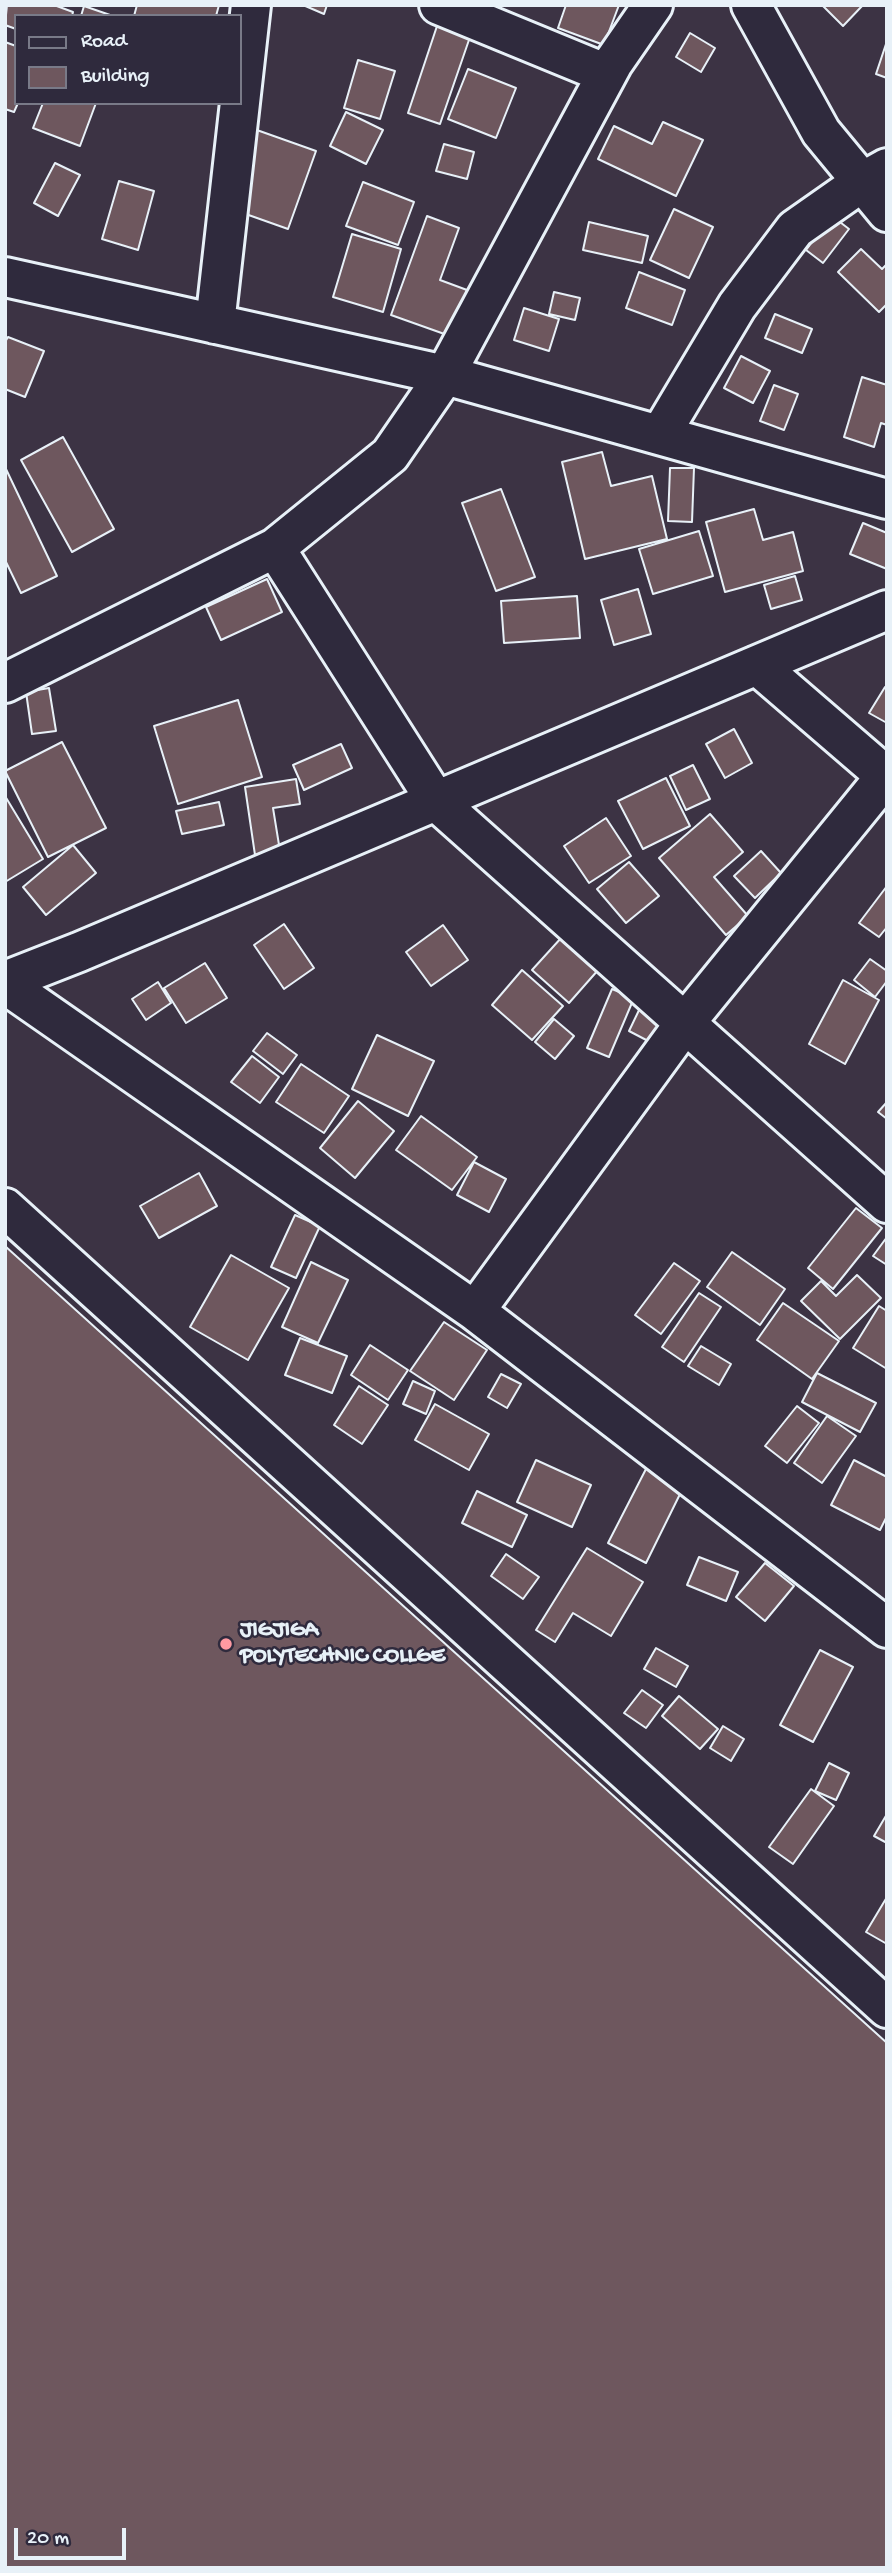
<!DOCTYPE html>
<html>
<head>
<meta charset="utf-8">
<style>
  body { margin:0 }
  #map { position:relative; width:892px; height:2573px; overflow:hidden; background:#3c3344; font-family:"Gochi Hand",sans-serif }
  canvas { display:block }
  .frame { position:absolute; inset:0; border:7px solid #e8f1f8; pointer-events:none }
  .legend { position:absolute; left:14px; top:14px; width:228px; height:91px; box-sizing:border-box; background:#2f2a3d; border:2px solid #797a88; margin:0; padding:9px 12px; list-style:none; font-size:21px; color:#e8f1f8 }
  .legend li { display:flex; align-items:center; gap:14px; height:35px }
  .legend b { width:35px; border:2px solid #797a88 }
  .scale { position:absolute; left:14px; top:2528px; width:112px; height:32px; box-sizing:border-box; border:4px solid #e8f1f8; border-top:0; padding-left:9px; font-size:21px; line-height:24px; white-space:nowrap; color:#e8f1f8; -webkit-text-stroke:5px #2f2a3d; paint-order:stroke }
</style>
</head>
<body>
<div id="map">
<canvas width="892" height="2573"></canvas>
<div class="frame"></div>
<ul class="legend">
<li><b style="height:9px;background:#2f2a3d"></b>Road</li>
<li><b style="height:19px;background:#6e575e"></b>Building</li>
</ul>
<div class="scale">20 m</div>
</div>
<script>
const ctx = document.querySelector('canvas').getContext('2d');
ctx.lineJoin = 'round';
function paint(path, color) { ctx.fillStyle = color; ctx.fill(path, 'evenodd'); }
function strokePath(path, color, width, dash) { ctx.strokeStyle = color; ctx.lineWidth = width; ctx.lineCap = dash ? 'butt' : 'round'; ctx.setLineDash(dash || []); ctx.stroke(path); }
function write(font, color, halo, rows, align = 'center') {
  ctx.font = font + ' "Gochi Hand",sans-serif'; ctx.lineWidth = 5; ctx.setLineDash([]); ctx.textBaseline = 'middle'; ctx.strokeStyle = halo; ctx.fillStyle = color; for (const [text, x, y, turn = 0] of rows) {
    ctx.save(); ctx.translate(x, y); ctx.rotate((+turn || 0) * Math.PI / 180); ctx.textAlign = isNaN(turn) ? turn : align; if (halo) ctx.strokeText(text, 0, 0); ctx.fillText(text, 0, 0); ctx.restore();
  }
}
const building = new Path2D(`
  M 7,5 L 54,5 L 73,12 L 72,16 L 16,16 L 16,29 L 5,25 Z
  M 137,5 L 219,5 L 216,16 L 134,16 Z
  M 303,5 L 327,5 L 324,14 Z
  M 566,5 L 619,5 L 604,45 L 558,28 Z
  M 822,5 L 863,5 L 843,26 Z
  M 84,6 L 113,16 L 81,16 Z
  M 437,26 L 470,37 L 440,124 L 408,113 Z
  M 690,33 L 715,48 L 701,72 L 676,57 Z
  M 887,41 L 887,78 L 876,74 Z
  M 5,42 L 16,46 L 16,103 L 18,103 L 14,112 L 5,109 Z
  M 358,60 L 395,71 L 380,119 L 344,108 Z
  M 468,69 L 516,88 L 496,138 L 448,119 Z
  M 43,103 L 96,103 L 80,146 L 33,128 Z
  M 346,112 L 383,130 L 366,164 L 330,146 Z
  M 663,122 L 703,140 L 676,196 L 598,159 L 614,126 L 652,144 Z
  M 254,129 L 316,151 L 288,229 L 226,207 Z
  M 444,144 L 474,152 L 467,179 L 436,171 Z
  M 55,163 L 80,175 L 58,216 L 34,203 Z
  M 119,181 L 154,191 L 138,250 L 102,239 Z
  M 363,182 L 414,202 L 398,245 L 346,226 Z
  M 674,209 L 713,227 L 689,278 L 650,260 Z
  M 427,216 L 459,228 L 440,280 L 467,290 L 450,336 L 391,315 Z
  M 832,216 L 849,229 L 823,263 L 806,250 Z
  M 589,222 L 648,236 L 642,263 L 583,250 Z
  M 352,234 L 401,249 L 383,312 L 333,297 Z
  M 861,249 L 882,269 L 887,264 L 887,304 L 879,312 L 838,272 Z
  M 639,272 L 685,290 L 672,325 L 626,308 Z
  M 554,292 L 580,298 L 575,320 L 549,314 Z
  M 524,308 L 559,319 L 549,351 L 514,340 Z
  M 775,314 L 812,329 L 802,353 L 765,338 Z
  M 8,337 L 44,351 L 25,397 L 5,389 L 5,342 Z
  M 741,356 L 770,371 L 753,403 L 724,388 Z
  M 862,377 L 887,385 L 887,425 L 881,423 L 874,447 L 844,437 Z
  M 774,385 L 798,394 L 784,430 L 760,421 Z
  M 63,437 L 114,529 L 72,552 L 21,460 Z
  M 602,452 L 611,486 L 652,476 L 667,539 L 585,559 L 562,462 Z
  M 5,467 L 57,576 L 21,593 L 5,560 Z
  M 670,468 L 694,468 L 692,522 L 668,521 Z
  M 501,489 L 535,577 L 496,591 L 462,503 Z
  M 754,509 L 763,540 L 793,532 L 803,571 L 725,592 L 706,522 Z
  M 863,523 L 887,533 L 887,569 L 850,554 Z
  M 699,531 L 713,576 L 653,594 L 639,549 Z
  M 795,576 L 802,600 L 771,609 L 764,585 Z
  M 267,579 L 282,612 L 221,640 L 206,607 Z
  M 638,589 L 651,634 L 614,645 L 601,600 Z
  M 577,596 L 580,638 L 504,643 L 501,601 Z
  M 885,687 L 887,688 L 887,723 L 869,713 Z
  M 49,688 L 56,731 L 32,734 L 26,692 Z
  M 238,700 L 262,777 L 178,804 L 154,726 Z
  M 734,729 L 752,763 L 725,778 L 706,744 Z
  M 62,742 L 106,828 L 48,857 L 5,771 Z
  M 341,744 L 352,768 L 304,790 L 293,765 Z
  M 693,765 L 710,799 L 686,810 L 670,776 Z
  M 666,778 L 690,826 L 643,849 L 618,801 Z
  M 296,779 L 300,804 L 273,808 L 280,851 L 255,855 L 245,787 Z
  M 5,796 L 43,859 L 5,882 Z
  M 219,802 L 224,825 L 182,834 L 176,811 Z
  M 710,814 L 743,852 L 714,877 L 748,916 L 726,935 L 659,858 Z
  M 606,818 L 631,856 L 589,883 L 564,846 Z
  M 73,845 L 96,873 L 46,915 L 23,887 Z
  M 761,851 L 781,873 L 755,898 L 734,876 Z
  M 629,862 L 659,896 L 626,923 L 597,889 Z
  M 887,886 L 887,927 L 879,937 L 859,923 Z
  M 284,924 L 314,968 L 284,989 L 254,945 Z
  M 443,925 L 468,960 L 431,986 L 406,952 Z
  M 562,937 L 599,969 L 569,1003 L 532,970 Z
  M 870,959 L 887,971 L 887,981 L 875,997 L 854,980 Z
  M 205,963 L 227,998 L 186,1023 L 164,988 Z
  M 522,970 L 563,1006 L 532,1040 L 492,1005 Z
  M 843,980 L 879,1000 L 845,1064 L 809,1044 Z
  M 158,982 L 171,1003 L 146,1020 L 132,999 Z
  M 612,989 L 634,998 L 609,1057 L 587,1048 Z
  M 641,1006 L 665,1017 L 652,1043 L 629,1031 Z
  M 554,1019 L 574,1036 L 555,1059 L 535,1042 Z
  M 267,1033 L 297,1055 L 283,1074 L 253,1051 Z
  M 377,1035 L 434,1061 L 408,1116 L 352,1089 Z
  M 252,1056 L 279,1077 L 260,1103 L 231,1082 Z
  M 301,1064 L 349,1096 L 324,1133 L 276,1102 Z
  M 358,1101 L 394,1131 L 355,1178 L 320,1148 Z
  M 887,1102 L 887,1119 L 878,1112 Z
  M 421,1116 L 477,1157 L 452,1190 L 396,1150 Z
  M 474,1162 L 506,1179 L 489,1212 L 457,1195 Z
  M 199,1173 L 217,1206 L 159,1238 L 140,1206 Z
  M 856,1208 L 882,1228 L 833,1289 L 808,1268 Z
  M 295,1215 L 320,1226 L 296,1278 L 271,1267 Z
  M 887,1237 L 887,1265 L 873,1256 Z
  M 5,1246 L 887,2043 L 887,2568 L 5,2568 Z
  M 732,1252 L 785,1289 L 760,1325 L 707,1287 Z
  M 231,1255 L 289,1288 L 248,1360 L 190,1327 Z
  M 311,1262 L 348,1280 L 318,1343 L 282,1327 Z
  M 674,1263 L 700,1281 L 661,1334 L 635,1315 Z
  M 857,1275 L 881,1298 L 840,1339 L 801,1301 L 821,1281 L 836,1296 Z
  M 699,1293 L 721,1307 L 684,1362 L 662,1347 Z
  M 783,1303 L 839,1341 L 812,1379 L 757,1340 Z
  M 879,1306 L 887,1311 L 887,1369 L 853,1348 Z
  M 444,1322 L 487,1350 L 454,1400 L 410,1371 Z
  M 300,1338 L 347,1356 L 332,1393 L 285,1375 Z
  M 370,1345 L 408,1370 L 388,1400 L 351,1375 Z
  M 701,1346 L 731,1364 L 719,1385 L 688,1366 Z
  M 817,1373 L 876,1403 L 860,1432 L 802,1402 Z
  M 501,1374 L 521,1384 L 507,1408 L 488,1397 Z
  M 413,1381 L 435,1391 L 426,1414 L 403,1404 Z
  M 359,1386 L 388,1405 L 362,1444 L 334,1425 Z
  M 435,1404 L 489,1434 L 469,1470 L 415,1440 Z
  M 797,1406 L 819,1423 L 787,1463 L 765,1446 Z
  M 827,1416 L 856,1436 L 822,1483 L 794,1463 Z
  M 536,1460 L 591,1485 L 572,1527 L 517,1502 Z
  M 854,1460 L 887,1477 L 887,1516 L 880,1530 L 831,1505 Z
  M 647,1467 L 684,1486 L 646,1563 L 608,1543 Z
  M 477,1491 L 527,1515 L 512,1547 L 462,1523 Z
  M 587,1548 L 643,1582 L 611,1636 L 573,1613 L 555,1642 L 536,1630 Z
  M 506,1554 L 539,1577 L 523,1599 L 491,1576 Z
  M 699,1557 L 738,1572 L 726,1601 L 687,1585 Z
  M 765,1563 L 794,1586 L 765,1621 L 736,1597 Z
  M 656,1648 L 688,1666 L 676,1687 L 644,1669 Z
  M 820,1650 L 853,1667 L 813,1742 L 780,1725 Z
  M 642,1690 L 663,1705 L 646,1728 L 624,1713 Z
  M 679,1696 L 718,1729 L 700,1749 L 662,1716 Z
  M 723,1726 L 744,1739 L 731,1761 L 710,1748 Z
  M 829,1763 L 849,1773 L 836,1800 L 815,1791 Z
  M 811,1789 L 834,1806 L 793,1864 L 769,1847 Z
  M 887,1814 L 887,1843 L 874,1836 Z
  M 887,1897 L 887,1944 L 866,1932 Z`);
const minor = new Path2D(`
  M 439,5 L 607,74
  M 751,5 L 821,132 L 887,212
  M 5,277 L 445,375 L 887,499
  M 215,324 L 251,5
  M 660,435 L 737,306 L 795,229 L 862,182 L 887,168
  M 275,548 L 436,801 L 887,1203
  M 757,665 L 887,777
  M 5,683 L 275,548 L 390,455 L 445,375 L 613,63 L 653,5
  M 5,981 L 79,952 L 887,610
  M 5,984 L 475,1311 L 887,1628
  M 5,1208 L 887,2008
  M 475,1311 L 685,1023 L 886,776`);
const markers = [
  [226,1644,7,"#ff9aa2"]
];
const poiNames = [
  ["JIGJIGA",240,1631],
  ["POLYTECHNIC COLLGE",240,1657]
];
paint(building, '#6e575e');
strokePath(building, '#e8f1f8', 2);
strokePath(minor, '#e8f1f8', 44);
strokePath(minor, '#2f2a3d', 38);
for (const [x, y, r, color] of markers) { const dot = new Path2D(); dot.arc(x, y, r, 0, 2 * Math.PI); ctx.fillStyle = color; ctx.fill(dot); strokePath(dot, '#2f2a3d', 2.5); }
write('bold 23px', '#e8f1f8', '#2f2a3d', poiNames, 'left');
</script>
</body>
</html>
